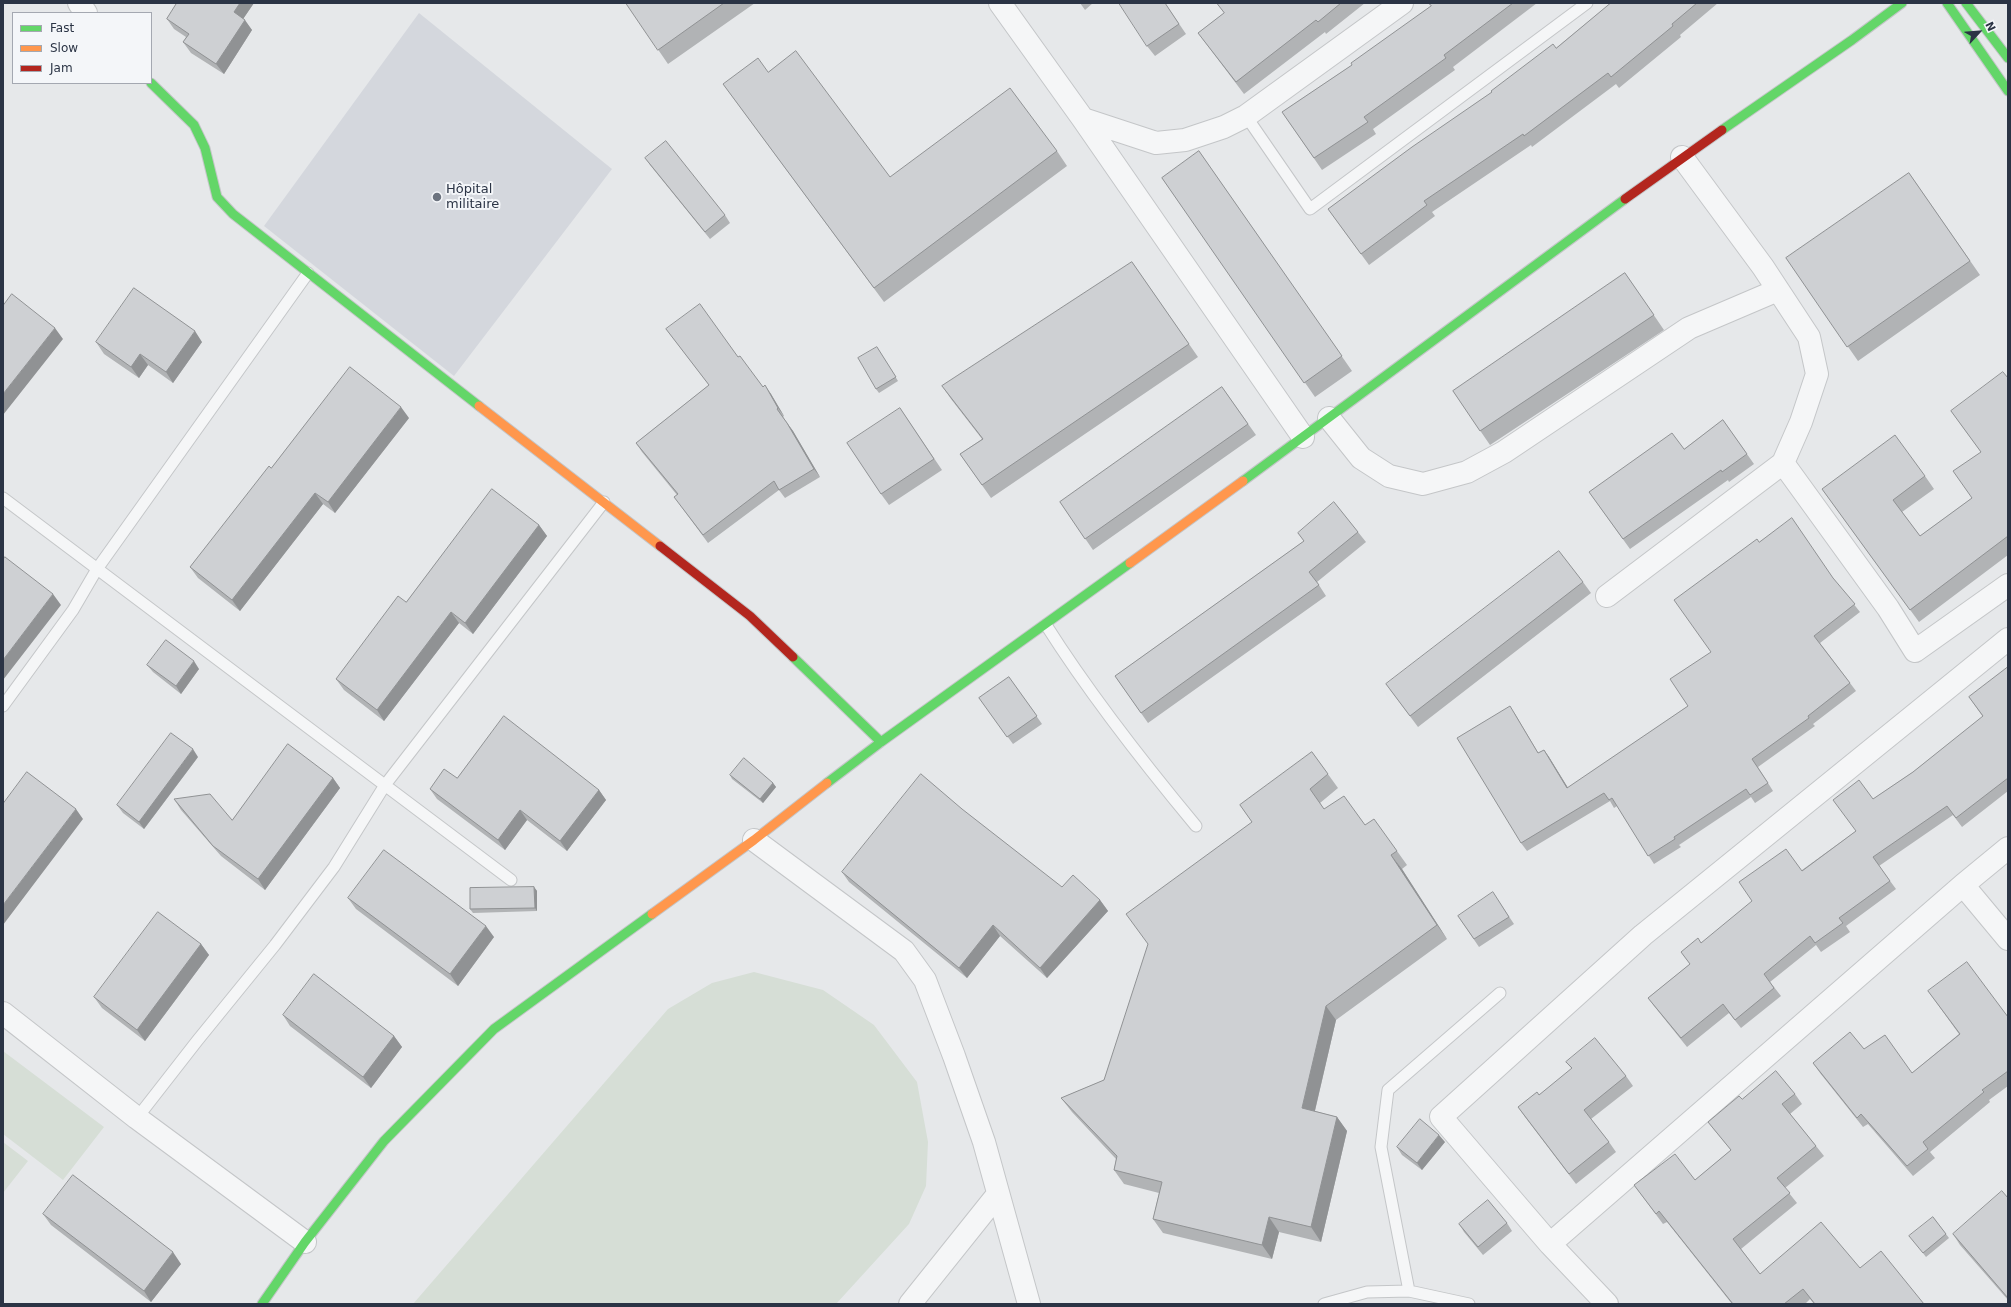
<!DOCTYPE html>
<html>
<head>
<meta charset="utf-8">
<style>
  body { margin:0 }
  #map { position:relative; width:2011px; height:1307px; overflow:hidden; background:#e6e8ea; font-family:"DejaVu Sans",sans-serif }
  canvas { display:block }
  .frame { position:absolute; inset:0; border:4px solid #2b3445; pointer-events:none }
  .legend { position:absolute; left:12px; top:12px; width:140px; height:72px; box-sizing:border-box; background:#f4f6f9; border:1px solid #a4a8b1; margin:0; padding:5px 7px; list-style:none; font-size:12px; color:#2b3445 }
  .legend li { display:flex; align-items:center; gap:8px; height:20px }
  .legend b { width:20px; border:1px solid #a4a8b1 }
  .north { position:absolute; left:1959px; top:12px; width:40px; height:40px; -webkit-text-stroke:3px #f4f6f9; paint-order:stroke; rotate:64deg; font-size:11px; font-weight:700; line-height:16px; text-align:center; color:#2b3445 }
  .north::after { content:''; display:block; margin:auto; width:14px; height:18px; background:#2b3445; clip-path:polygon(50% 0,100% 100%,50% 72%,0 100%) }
</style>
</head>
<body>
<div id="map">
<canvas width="2011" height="1307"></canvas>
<div class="frame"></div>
<ul class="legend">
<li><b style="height:5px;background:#63d668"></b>Fast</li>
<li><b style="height:5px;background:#ff974d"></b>Slow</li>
<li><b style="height:5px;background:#b3261e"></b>Jam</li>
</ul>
<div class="north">N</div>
</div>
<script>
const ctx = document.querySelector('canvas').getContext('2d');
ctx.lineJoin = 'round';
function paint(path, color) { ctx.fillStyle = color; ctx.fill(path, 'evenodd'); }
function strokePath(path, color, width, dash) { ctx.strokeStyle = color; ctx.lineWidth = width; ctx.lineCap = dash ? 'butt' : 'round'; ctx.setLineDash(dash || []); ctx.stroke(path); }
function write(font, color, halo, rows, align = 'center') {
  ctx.font = font + ' "DejaVu Sans",sans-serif'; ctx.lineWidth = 4; ctx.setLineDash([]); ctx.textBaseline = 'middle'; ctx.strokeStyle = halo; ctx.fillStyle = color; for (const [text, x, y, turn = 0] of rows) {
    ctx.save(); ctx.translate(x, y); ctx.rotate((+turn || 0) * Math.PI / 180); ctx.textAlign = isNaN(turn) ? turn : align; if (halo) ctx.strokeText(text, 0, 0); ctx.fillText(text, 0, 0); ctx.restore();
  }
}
const built = new Path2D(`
  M 419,13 L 612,169 L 454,376 L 264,226 Z`);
const green = new Path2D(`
  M 754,972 L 823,990 L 874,1025 L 917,1082 L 928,1142 L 926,1186 L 909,1224 L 836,1304 L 413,1304 L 668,1009 L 712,983 Z
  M 3,1051 L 104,1127 L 63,1180 L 3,1134 Z
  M 3,1142 L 28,1161 L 3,1193 Z`);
const lane = new Path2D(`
  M 1246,116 L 1310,209 L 1587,3
  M 3,498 L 511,880
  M 1046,625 C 1091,696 1142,761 1196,826
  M 3,706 L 73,610 L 97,569 L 308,273
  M 137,1118 L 197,1041 L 275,945 L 334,867 L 385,785 L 604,502
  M 1409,1291 L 1381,1147 L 1388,1090 L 1500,993
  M 1324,1304 L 1367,1292 L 1409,1291 L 1469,1304`);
const street = new Path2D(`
  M 79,3 L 86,13
  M 1000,3 L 1083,119 L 1303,437
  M 1083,119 L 1156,143 L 1185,140 L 1224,127 L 1246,116 L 1402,3
  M 1329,418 L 1361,458 L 1389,476 L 1423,484 L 1467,472 L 1504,452 L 1689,328 L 1778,290
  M 1783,463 L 1888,608 L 1915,651 L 2008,585
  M 1607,596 L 1783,463 L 1801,422 L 1817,374 L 1809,337 L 1763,267 L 1682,157
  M 754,840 L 904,951 L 925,980 L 954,1056 L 984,1142 L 1029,1304
  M 1963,885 L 2008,848
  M 3,1013 L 137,1118 L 305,1242
  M 1550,1244 L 1441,1117 L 1643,935 L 2008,639
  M 910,1304 L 998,1194
  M 1607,1304 L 1550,1244 L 1963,885 L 2008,939`);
const fast = new Path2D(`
  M 1947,3 L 2008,91
  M 1966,3 L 2008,58
  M 151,83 L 194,125 L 205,148 L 217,197 L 233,214 L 479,406
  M 1722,130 L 1852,40 L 1902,3
  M 1243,481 L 1625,199
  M 793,657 L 881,742
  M 827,783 L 881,742 L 1130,563
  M 262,1304 L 305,1242 L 384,1141 L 494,1029 L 652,914`);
const slow = new Path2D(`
  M 479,406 L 660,546
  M 1130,563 L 1243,481
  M 652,914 L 754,840 L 827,783`);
const jam = new Path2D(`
  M 1625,199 L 1722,130
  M 660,546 L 750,616 L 793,657`);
const wall = new Path2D(`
  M 177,3 L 254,3 L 243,19 L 252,30 L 224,74 L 191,53 L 183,42 L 186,37 L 174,29 L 167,19 Z
  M 626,3 L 755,3 L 668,64 Z
  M 1080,3 L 1093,3 L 1085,10 Z
  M 1165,3 L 1186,34 L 1155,56 L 1147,46 Z
  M 1217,3 L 1365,3 L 1326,34 L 1325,32 L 1244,94 L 1198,33 L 1224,13 Z
  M 1428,3 L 1537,3 L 1453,67 L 1455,70 L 1373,129 L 1376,134 L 1322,170 L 1282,112 L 1352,65 L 1431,6 Z
  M 1611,3 L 1718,3 L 1680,35 L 1681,37 L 1619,88 L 1616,84 L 1532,147 L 1531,145 L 1432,212 L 1435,216 L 1369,265 L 1328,209 L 1492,92 L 1556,48 Z
  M 723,84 L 890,177 L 1057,151 L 1067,166 L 884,302 Z
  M 1199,151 L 1352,371 L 1315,397 L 1162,178 Z
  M 645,158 L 725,215 L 730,223 L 710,239 L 650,165 Z
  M 1909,173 L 1980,275 L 1858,361 L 1786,258 Z
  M 1132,262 L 1198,357 L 991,498 L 960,454 L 982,439 L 951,399 L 942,386 Z
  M 1625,273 L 1664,330 L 1490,445 L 1453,391 Z
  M 666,329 L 738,357 L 763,387 L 771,394 L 784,416 L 783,417 L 793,431 L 820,477 L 785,498 L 779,490 L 708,543 L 680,505 L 677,495 L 642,452 L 636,443 L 709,385 Z
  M 96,342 L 202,342 L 173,383 L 148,365 L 139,378 L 104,354 Z
  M 877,347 L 898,381 L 879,393 L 876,389 Z
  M 2008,378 L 2008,555 L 1919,622 L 1822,489 L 1925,476 L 1934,489 L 1902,512 L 1920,536 L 1972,498 L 1981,452 L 1951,411 Z
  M 1222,387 L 1256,435 L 1093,550 L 1060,502 Z
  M 900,408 L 942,470 L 889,505 L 881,494 Z
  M 409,418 L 335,513 L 323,504 L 240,611 L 198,578 L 190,567 L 271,468 Z
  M 1723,420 L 1754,464 L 1729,482 L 1728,480 L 1630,549 L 1589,492 L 1684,449 Z
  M 539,525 L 547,536 L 473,634 L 459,623 L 384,721 L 344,690 L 336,679 Z
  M 1358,532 L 1366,542 L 1317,582 L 1326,596 L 1148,723 L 1115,676 L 1304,541 L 1298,533 Z
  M 1759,542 L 1833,578 L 1860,612 L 1820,643 L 1856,691 L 1813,724 L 1815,726 L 1758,767 L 1773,791 L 1755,803 L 1751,797 L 1679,845 L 1681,847 L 1654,864 L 1617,806 L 1614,808 L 1610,801 L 1527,851 L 1521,843 L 1515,714 L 1538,753 L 1544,750 L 1549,757 L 1568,788 L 1688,706 Z
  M 1583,582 L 1591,593 L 1418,727 L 1386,684 Z
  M 147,665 L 199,669 L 181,694 L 153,672 Z
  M 2008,667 L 2008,791 L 1962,827 L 1953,815 L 1879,866 L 1896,889 L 1846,926 L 1850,932 L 1821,952 L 1816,945 L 1770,982 L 1781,996 L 1741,1028 L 1729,1013 L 1687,1047 L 1654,1006 L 1648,998 L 1690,964 L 1681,952 L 1701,943 L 1856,831 L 1873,799 L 1913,772 L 1983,717 L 1969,697 Z
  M 1009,677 L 1042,724 L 1013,744 L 979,698 Z
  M 1312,752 L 1338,788 L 1320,803 L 1324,809 L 1365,825 L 1397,851 L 1407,865 L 1402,869 L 1447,939 L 1336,1020 L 1315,1111 L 1337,1117 L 1347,1131 L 1321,1242 L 1279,1232 L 1272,1259 L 1163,1233 L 1153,1219 L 1159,1193 L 1124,1184 L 1114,1170 L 1116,1159 L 1072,1112 L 1061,1098 L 1104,1080 L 1252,822 L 1240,805 Z
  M 198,757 L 144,829 L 123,813 L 117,805 Z
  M 730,775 L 773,783 L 776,787 L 763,803 L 732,779 Z
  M 333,778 L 340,788 L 265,890 L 221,856 L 181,810 L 174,799 L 232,820 Z
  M 457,778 L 599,790 L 606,800 L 567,851 L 527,820 L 505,850 L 437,799 L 430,789 Z
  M 842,872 L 1062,887 L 1100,900 L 1108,911 L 1047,978 L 1000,936 L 967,978 L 849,882 Z
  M 534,887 L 537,891 L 537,911 L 473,913 L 470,909 Z
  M 348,898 L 494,937 L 458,986 L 356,909 Z
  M 1498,900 L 1514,924 L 1479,947 L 1458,916 Z
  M 201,944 L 209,955 L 145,1041 L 102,1008 L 94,997 Z
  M 1928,991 L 2008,1017 L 2008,1086 L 1989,1100 L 1990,1102 L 1930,1152 L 1935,1158 L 1913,1176 L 1868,1124 L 1863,1127 L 1820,1073 L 1813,1063 L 1864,1049 L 1912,1073 L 1959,1034 Z
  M 283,1015 L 394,1036 L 402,1047 L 371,1088 L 290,1026 Z
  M 1566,1062 L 1626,1076 L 1633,1086 L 1591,1119 L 1609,1142 L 1616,1152 L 1576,1184 L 1525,1117 L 1518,1107 L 1539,1095 L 1572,1069 Z
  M 1795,1094 L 1802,1104 L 1790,1114 L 1816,1146 L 1824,1156 L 1785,1188 L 1797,1203 L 1741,1249 L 1760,1274 L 1860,1268 L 1924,1304 L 1814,1304 L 1810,1299 L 1805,1304 L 1732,1304 L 1667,1222 L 1663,1224 L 1634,1185 L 1695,1180 L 1731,1150 L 1716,1132 L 1708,1122 L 1742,1099 Z
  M 1445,1142 L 1422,1170 L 1402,1155 L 1397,1147 Z
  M 2008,1198 L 2008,1300 L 1960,1245 L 1953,1234 Z
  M 43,1214 L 181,1264 L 151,1302 L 51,1225 Z
  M 1933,1217 L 1949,1238 L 1926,1257 L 1912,1239 Z
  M 1507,1223 L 1512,1231 L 1483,1255 L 1464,1232 L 1459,1224 Z`);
const shadedWall = new Path2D(`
  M 240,3 L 254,3 L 241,22 L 234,12 Z
  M 245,20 L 252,30 L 224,74 L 216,64 Z
  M 55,328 L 63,339 L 3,415 L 3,394 Z
  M 195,331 L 202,342 L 173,383 L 166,372 Z
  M 140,354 L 148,365 L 139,378 L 131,367 Z
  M 765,385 L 771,394 L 784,416 L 778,408 Z
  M 401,407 L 409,418 L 335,513 L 328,502 Z
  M 787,423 L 793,431 L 820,477 L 814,469 Z
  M 315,493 L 323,504 L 240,611 L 232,600 Z
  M 539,525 L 547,536 L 473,634 L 465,623 Z
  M 53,594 L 61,605 L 3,680 L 3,660 Z
  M 451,612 L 459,623 L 384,721 L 377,710 Z
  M 194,661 L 199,669 L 181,694 L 176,686 Z
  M 1510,706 L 1515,714 L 1543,761 L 1538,753 Z
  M 193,749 L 198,757 L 144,829 L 139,822 Z
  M 1544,750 L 1549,757 L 1573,796 L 1567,788 Z
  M 333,778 L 340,788 L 265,890 L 258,879 Z
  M 773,783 L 776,787 L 763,803 L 760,799 Z
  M 599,790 L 606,800 L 567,851 L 560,841 Z
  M 76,809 L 83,819 L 3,925 L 3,905 Z
  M 520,810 L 527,820 L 505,850 L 498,840 Z
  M 1391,855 L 1402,869 L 1447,939 L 1437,925 Z
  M 534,887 L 537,891 L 537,911 L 535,908 Z
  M 1100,900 L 1108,911 L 1047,978 L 1040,968 Z
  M 993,925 L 1000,936 L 967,978 L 959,968 Z
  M 486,926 L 494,937 L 458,986 L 450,974 Z
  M 201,944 L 209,955 L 145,1041 L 137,1030 Z
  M 1326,1006 L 1336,1020 L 1312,1123 L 1302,1108 Z
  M 394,1036 L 402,1047 L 371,1088 L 363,1077 Z
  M 1337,1117 L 1347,1131 L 1321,1242 L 1311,1227 Z
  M 1439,1135 L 1445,1142 L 1422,1170 L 1417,1163 Z
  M 1269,1217 L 1279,1232 L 1272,1259 L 1262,1245 Z
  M 173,1252 L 181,1264 L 151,1302 L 144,1291 Z`);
const building = new Path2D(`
  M 177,3 L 240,3 L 234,12 L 245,20 L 216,64 L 183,42 L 189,34 L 167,19 Z
  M 626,3 L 724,3 L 658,50 Z
  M 1119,3 L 1165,3 L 1179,24 L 1147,46 Z
  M 1217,3 L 1341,3 L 1318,22 L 1316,20 L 1236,82 L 1198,33 L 1224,13 Z
  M 1429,3 L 1513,3 L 1444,55 L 1446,58 L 1364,117 L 1368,122 L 1314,158 L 1282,112 L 1352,65 L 1351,63 L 1431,6 Z
  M 1611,3 L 1697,3 L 1672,24 L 1673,26 L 1611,77 L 1608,73 L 1524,136 L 1523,134 L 1424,201 L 1427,205 L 1361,254 L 1328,209 L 1412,147 L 1492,92 L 1491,91 L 1553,44 L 1556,48 Z
  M 796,51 L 890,177 L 1010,88 L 1057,151 L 874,288 L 723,84 L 758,58 L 768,72 Z
  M 666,141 L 725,215 L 705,232 L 645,158 Z
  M 1199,151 L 1342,356 L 1304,383 L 1162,178 Z
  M 1909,173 L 1970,261 L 1847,347 L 1786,258 Z
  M 1132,262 L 1189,344 L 982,485 L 960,454 L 983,439 L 942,386 Z
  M 1625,273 L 1654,315 L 1480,431 L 1453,391 Z
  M 134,288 L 195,331 L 166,372 L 140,354 L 131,367 L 96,342 Z
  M 12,294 L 55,328 L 3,394 L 3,306 Z
  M 700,304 L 738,357 L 740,356 L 763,387 L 765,385 L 778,408 L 777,409 L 787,423 L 814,469 L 779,490 L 774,481 L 703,535 L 674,497 L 678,494 L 636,443 L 709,385 L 666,329 Z
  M 877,347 L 896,377 L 876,389 L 858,358 Z
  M 350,367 L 401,407 L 328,502 L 315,493 L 232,600 L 190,567 L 269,466 L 271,468 Z
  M 2003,372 L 2008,378 L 2008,536 L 1910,610 L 1822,489 L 1895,435 L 1925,476 L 1893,500 L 1920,536 L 1972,498 L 1953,471 L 1981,452 L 1951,411 Z
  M 1222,387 L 1248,424 L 1085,539 L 1060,502 Z
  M 900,408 L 934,459 L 881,494 L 847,443 Z
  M 1723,420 L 1747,454 L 1722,472 L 1721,470 L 1623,539 L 1589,492 L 1672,433 L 1684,449 Z
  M 492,489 L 539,525 L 465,623 L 451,612 L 377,710 L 336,679 L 398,596 L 406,602 Z
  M 1334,502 L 1358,532 L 1309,572 L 1319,585 L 1141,713 L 1115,676 L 1304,541 L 1298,533 Z
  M 1792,518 L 1833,578 L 1855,604 L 1814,636 L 1850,683 L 1808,716 L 1809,718 L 1752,759 L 1768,783 L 1750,795 L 1746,789 L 1674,837 L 1675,839 L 1648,856 L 1612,798 L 1609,800 L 1604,793 L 1521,843 L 1457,738 L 1510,706 L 1538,753 L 1544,750 L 1567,788 L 1688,706 L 1670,679 L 1711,652 L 1674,600 L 1757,539 L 1759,542 Z
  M 1559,551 L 1583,582 L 1410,716 L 1386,684 Z
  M 5,557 L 53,594 L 3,660 L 3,560 Z
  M 166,640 L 194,661 L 176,686 L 147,665 Z
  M 2008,667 L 2008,778 L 1956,818 L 1947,806 L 1873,857 L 1890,881 L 1839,918 L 1843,923 L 1815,943 L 1810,936 L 1764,974 L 1774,988 L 1735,1020 L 1723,1004 L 1681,1038 L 1648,998 L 1690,964 L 1681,952 L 1698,938 L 1701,943 L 1752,901 L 1739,882 L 1786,849 L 1802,871 L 1856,831 L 1833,800 L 1859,780 L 1873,799 L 1913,772 L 1983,716 L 1969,697 Z
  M 1009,677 L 1037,716 L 1007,737 L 979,698 Z
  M 504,716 L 599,790 L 560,841 L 520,810 L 498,840 L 430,789 L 444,769 L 457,778 Z
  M 171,733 L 193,749 L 139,822 L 117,805 Z
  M 288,744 L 333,778 L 258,879 L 213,846 L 174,799 L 210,794 L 232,820 Z
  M 1312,752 L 1328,774 L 1310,789 L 1324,809 L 1344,796 L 1365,825 L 1374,819 L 1397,851 L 1391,855 L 1437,925 L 1326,1006 L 1302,1108 L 1337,1117 L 1311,1227 L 1269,1217 L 1262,1245 L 1153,1219 L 1162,1182 L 1114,1170 L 1117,1156 L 1061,1098 L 1104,1080 L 1148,944 L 1126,914 L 1252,822 L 1240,805 Z
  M 744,758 L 773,783 L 760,799 L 730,775 Z
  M 27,772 L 76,809 L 3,905 L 3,804 Z
  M 921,774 L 962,809 L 1062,887 L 1073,875 L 1100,900 L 1040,968 L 993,925 L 959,968 L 842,872 Z
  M 384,850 L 486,926 L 450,974 L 348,898 Z
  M 534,887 L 535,908 L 470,909 L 470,888 Z
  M 1493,892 L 1509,917 L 1474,939 L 1458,916 Z
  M 158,912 L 201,944 L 137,1030 L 94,997 Z
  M 1967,962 L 2008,1017 L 2008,1071 L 1982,1090 L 1984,1092 L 1923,1142 L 1928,1149 L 1907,1166 L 1861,1114 L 1857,1118 L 1813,1063 L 1850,1032 L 1864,1049 L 1885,1035 L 1912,1073 L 1960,1034 L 1928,991 Z
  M 314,974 L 394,1036 L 363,1077 L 283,1015 Z
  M 1595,1038 L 1626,1076 L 1584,1110 L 1609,1142 L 1569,1174 L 1518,1107 L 1537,1092 L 1539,1095 L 1572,1068 L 1566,1062 Z
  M 1776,1071 L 1795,1094 L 1782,1104 L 1816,1146 L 1777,1178 L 1790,1193 L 1733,1239 L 1760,1274 L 1821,1222 L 1860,1268 L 1881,1251 L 1924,1304 L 1815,1304 L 1803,1289 L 1784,1304 L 1733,1304 L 1659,1211 L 1656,1214 L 1634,1185 L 1675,1154 L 1695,1180 L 1731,1150 L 1708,1122 L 1739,1096 L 1742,1099 Z
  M 1420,1119 L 1439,1135 L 1417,1163 L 1397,1147 Z
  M 73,1175 L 173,1252 L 144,1291 L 43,1214 Z
  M 2002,1191 L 2008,1198 L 2008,1298 L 1953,1234 Z
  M 1488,1200 L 1507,1223 L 1478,1247 L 1459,1224 Z
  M 1933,1217 L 1946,1234 L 1923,1253 L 1909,1236 Z`);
const markers = [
  [437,197,5,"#6c737f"]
];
const poiNames = [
  ["Hôpital",446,190],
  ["militaire",446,205]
];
paint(built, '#d4d7dd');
paint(green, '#d6ded6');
strokePath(lane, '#c4c6c8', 13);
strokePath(street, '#c4c6c8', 24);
strokePath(fast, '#c4c6c8', 11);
strokePath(slow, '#c4c6c8', 11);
strokePath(jam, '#c4c6c8', 11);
strokePath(lane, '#f5f6f7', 11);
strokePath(street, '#f5f6f7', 22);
strokePath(fast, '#63d668', 9);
strokePath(slow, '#ff974d', 9);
strokePath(jam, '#b3261e', 9);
paint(wall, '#b1b3b5');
paint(shadedWall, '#909294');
paint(building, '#ced0d3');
strokePath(building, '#909294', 1);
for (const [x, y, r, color] of markers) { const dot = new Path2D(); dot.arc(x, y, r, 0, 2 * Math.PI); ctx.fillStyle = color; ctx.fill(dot); strokePath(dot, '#f4f6f9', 1.5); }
write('13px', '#2b3445', '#f4f6f9', poiNames, 'left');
</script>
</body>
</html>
